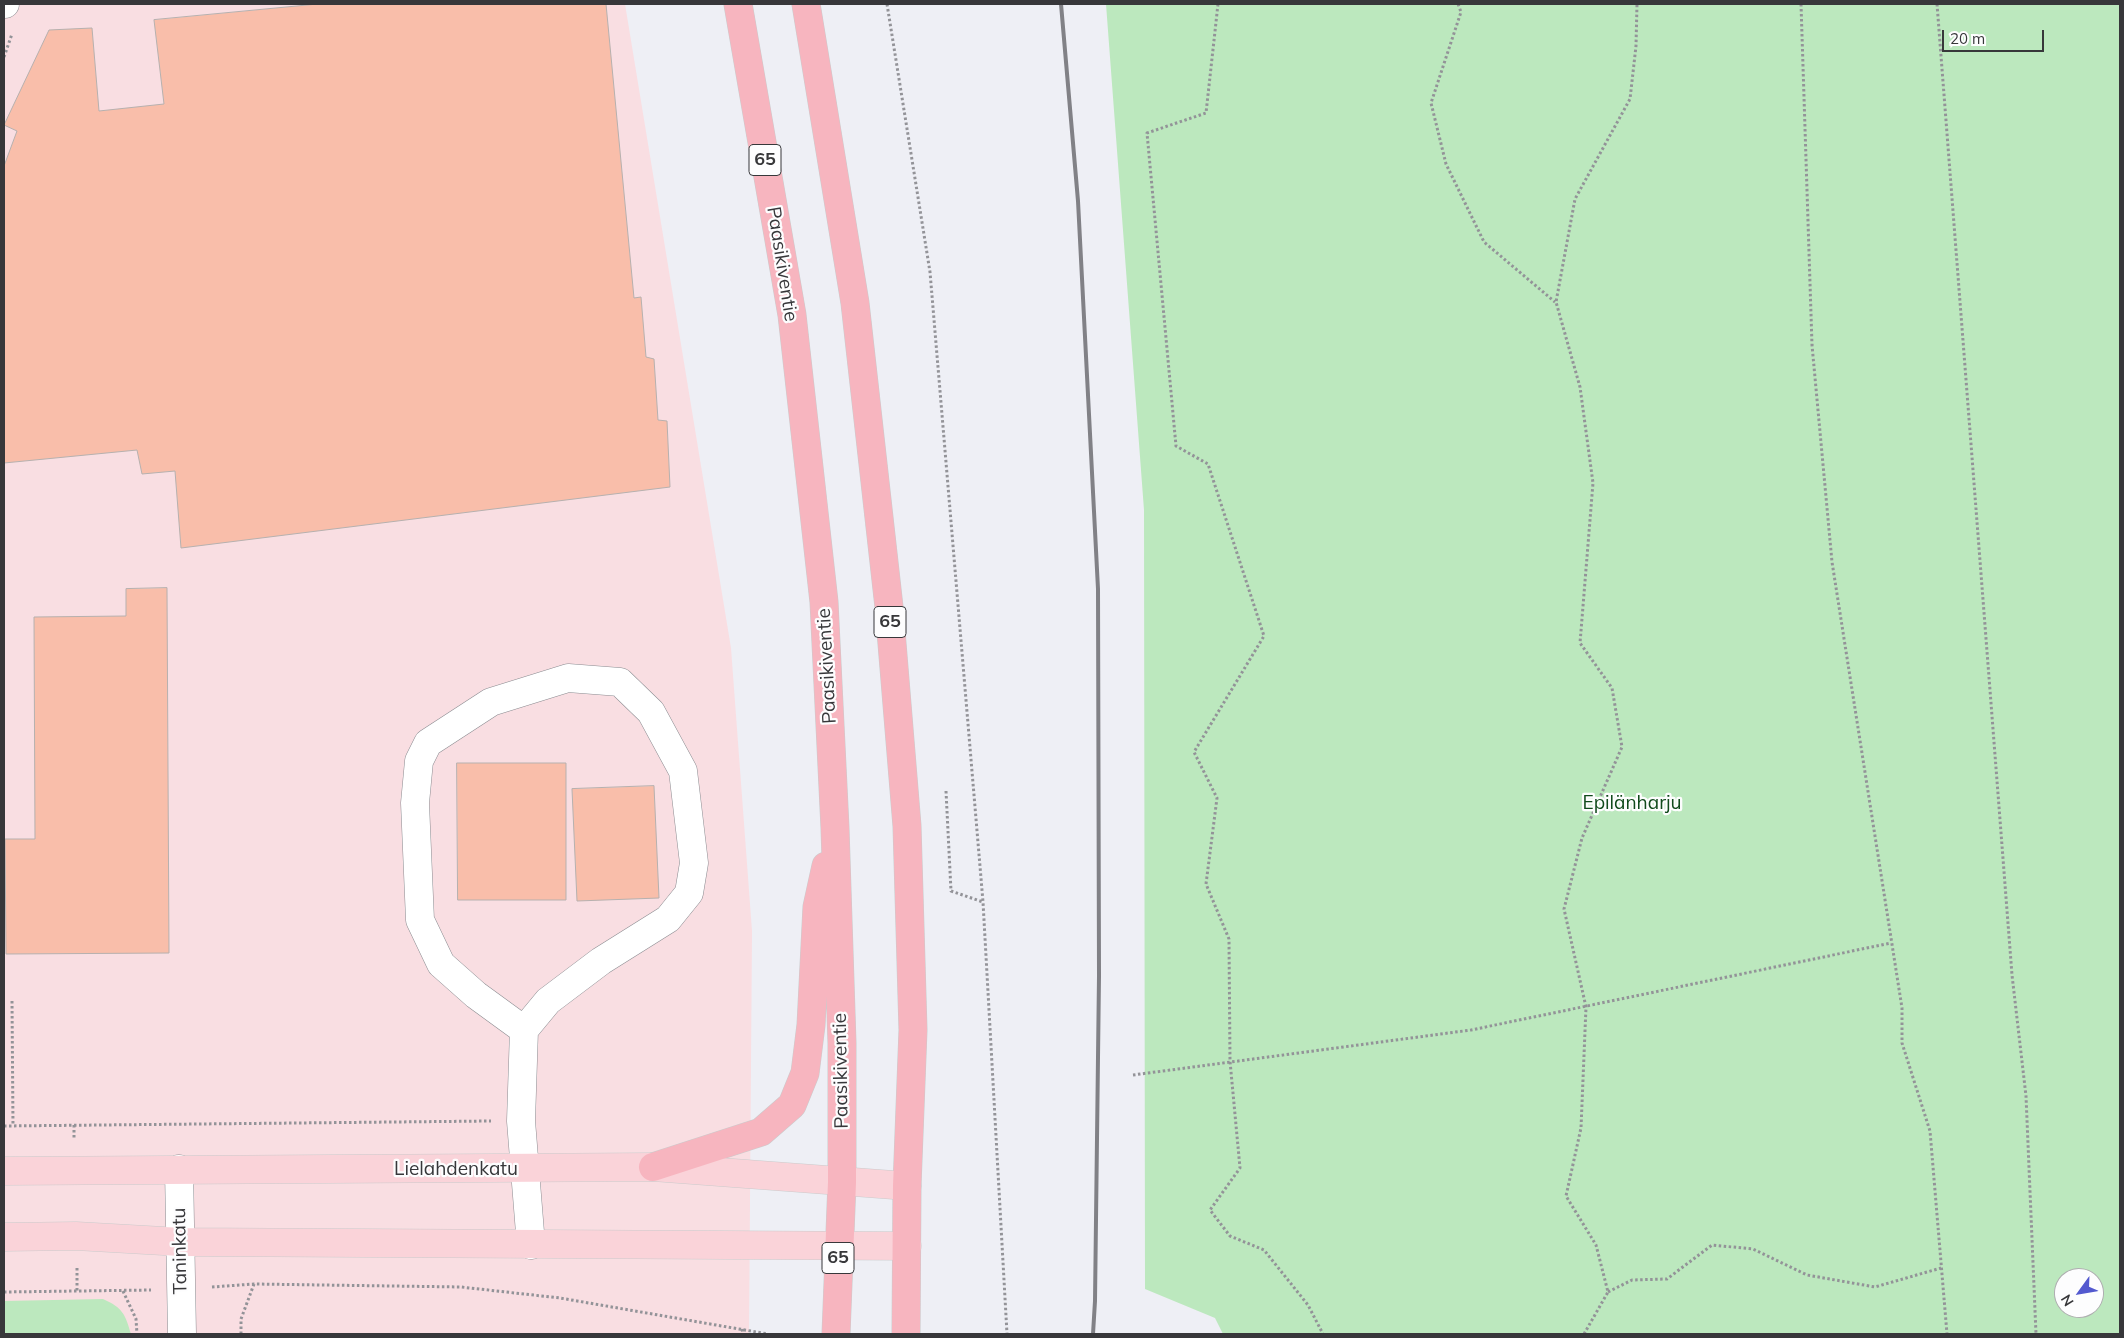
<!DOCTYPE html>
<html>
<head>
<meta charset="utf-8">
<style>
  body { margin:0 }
  #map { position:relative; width:2124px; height:1338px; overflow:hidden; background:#eeeff5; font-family:Mulish,sans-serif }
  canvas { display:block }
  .frame { position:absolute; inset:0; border:5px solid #37373a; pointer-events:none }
  .north { position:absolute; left:2054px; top:1268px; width:50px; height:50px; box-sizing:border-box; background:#fdfdfe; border:1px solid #aeaeb0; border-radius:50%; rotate:238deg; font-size:14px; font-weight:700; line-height:20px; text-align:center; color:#37373a }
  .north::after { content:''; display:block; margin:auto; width:18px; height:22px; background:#5359cf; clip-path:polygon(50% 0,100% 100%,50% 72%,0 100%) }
  .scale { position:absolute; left:1942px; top:30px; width:102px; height:22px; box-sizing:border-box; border:2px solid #37373a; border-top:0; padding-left:6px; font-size:15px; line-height:18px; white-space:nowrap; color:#37373a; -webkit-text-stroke:4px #fdfdfe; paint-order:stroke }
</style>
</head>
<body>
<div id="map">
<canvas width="2124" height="1338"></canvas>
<div class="frame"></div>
<div class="north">N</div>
<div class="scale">20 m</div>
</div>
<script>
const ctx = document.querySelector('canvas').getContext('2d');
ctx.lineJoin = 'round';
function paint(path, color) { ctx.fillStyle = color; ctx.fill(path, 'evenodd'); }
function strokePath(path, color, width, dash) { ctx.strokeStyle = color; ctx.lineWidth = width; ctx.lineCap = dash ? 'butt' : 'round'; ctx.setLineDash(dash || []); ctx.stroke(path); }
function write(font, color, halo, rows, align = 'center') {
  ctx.font = font + ' Mulish,sans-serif'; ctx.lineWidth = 4.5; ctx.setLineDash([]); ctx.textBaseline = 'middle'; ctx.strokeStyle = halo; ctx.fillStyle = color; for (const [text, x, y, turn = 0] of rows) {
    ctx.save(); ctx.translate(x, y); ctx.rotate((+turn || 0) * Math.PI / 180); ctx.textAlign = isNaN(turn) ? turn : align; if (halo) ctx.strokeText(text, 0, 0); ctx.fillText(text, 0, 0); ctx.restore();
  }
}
const commercial = new Path2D(`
  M 4,4 L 625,4 L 731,648 L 752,931 L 749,1334 L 4,1334 Z`);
const green = new Path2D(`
  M 1106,4 L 2120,4 L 2120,1334 L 1223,1334 L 1215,1318 L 1145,1289 L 1144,510 ZM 2064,1278 L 2094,1278 L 2094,1308 L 2064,1308 Z
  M 103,1299 C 123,1308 125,1314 131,1334 L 4,1334 L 4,1301 Z`);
const building = new Path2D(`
  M 318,4 L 606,4 L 634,298 L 641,297 L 646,357 L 654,359 L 658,420 L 667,421 L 670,487 L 181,548 L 175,471 L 142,474 L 137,450 L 4,463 L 4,166 L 17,131 L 4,125 L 49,30 L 92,28 L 99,111 L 164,104 L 154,20 Z
  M 167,588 L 169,953 L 6,954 L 5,839 L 35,839 L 34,617 L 126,616 L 126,589 Z
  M 457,763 L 566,763 L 566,900 L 458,900 Z
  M 654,786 L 659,898 L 577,901 L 572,789 Z`);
const path = new Path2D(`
  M 887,4 L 930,272 L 983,902 L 1007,1334
  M 1218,4 L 1206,113 L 1147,133 L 1176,446 L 1208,464 L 1264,636 L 1194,752 L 1217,798 L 1206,884 L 1229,939 L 1230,1061 L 1240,1168 L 1210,1210 L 1230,1236 L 1264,1250 L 1308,1305 L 1323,1334
  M 1458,4 L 1461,12 L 1431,103 L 1446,164 L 1484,242 L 1555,302
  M 1801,4 L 1812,345 L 1832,562 L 1902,1008 L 1902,1043 L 1930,1131 L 1947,1334
  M 1937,4 L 2012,975 L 2026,1096 L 2036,1334
  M 4,57 L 12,34
  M 946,791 L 951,891 L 983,902
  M 12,1001 L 13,1126
  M 1133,1075 L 1471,1030 L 1891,943
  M 74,1125 L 74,1139
  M 4,1126 L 491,1121
  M 77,1268 L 77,1291
  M 212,1287 L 254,1284 L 461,1287 L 560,1298 L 768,1334
  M 123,1291 L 136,1319 L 137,1334
  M 4,1292 L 151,1290
  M 1608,1292 L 1632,1280 L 1667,1279 L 1712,1245 L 1753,1249 L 1807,1275 L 1875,1287 L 1941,1268
  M 742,1329 L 743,1334
  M 241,1334 L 241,1319 L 254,1284
  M 1584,1334 L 1608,1292 L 1596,1245 L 1566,1196 L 1581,1128 L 1586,1007 L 1564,909 L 1582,838 L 1622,747 L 1612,688 L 1580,643 L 1593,483 L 1580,387 L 1556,302 L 1575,199 L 1630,99 L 1636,46 L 1637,4`);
const minor = new Path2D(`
  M 4,4 L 5,4
  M 524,1030 L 476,995 L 441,964 L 420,920 L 415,803 L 419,761 L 428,743 L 491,702 L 568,678 L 620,682 L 651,712 L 683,771 L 694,863 L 689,893 L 668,919 L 601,961 L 548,1001 L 524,1030 L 521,1121 L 531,1245
  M 179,1169 L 182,1334`);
const major = new Path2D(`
  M 4,1171 L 653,1167 L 907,1186
  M 4,1237 L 76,1236 L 181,1242 L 907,1246`);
const highway = new Path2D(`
  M 738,4 L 792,315 L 824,602 L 835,828 L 842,1043 L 842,1182 L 836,1334
  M 806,4 L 855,303 L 889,607 L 907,826 L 913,1030 L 907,1186 L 906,1334
  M 653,1167 L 761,1132 L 792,1105 L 805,1073 L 811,1025 L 817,907 L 826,866`);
const rail = new Path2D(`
  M 1061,4 L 1078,201 L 1098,589 L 1099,976 L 1095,1301 L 1093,1334`);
const shields = [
  [765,160,32],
  [890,622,32],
  [838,1258,32]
];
const shieldNames = [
  ["65",765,160],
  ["65",890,622],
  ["65",838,1258]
];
const streetNames = [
  ["Paasikiventie",782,264,81],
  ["Paasikiventie",827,666,-93],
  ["Paasikiventie",841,1071,-91],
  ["Lielahdenkatu",456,1169],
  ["Taninkatu",180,1251,-91]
];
const parkNames = [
  ["Epilänharju",1632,803]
];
paint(commercial, '#f9dee2');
paint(green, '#bce8be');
paint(building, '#f9beaa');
strokePath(building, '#b7b1af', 1);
strokePath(minor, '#8b8c91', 29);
strokePath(major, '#cbcbcc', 29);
strokePath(highway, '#cbcbcc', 29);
strokePath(path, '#939398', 3, [2.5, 2.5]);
strokePath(minor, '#fff', 28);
strokePath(major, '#fad3d9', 28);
strokePath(highway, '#f7b5bf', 28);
strokePath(rail, '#818186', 4);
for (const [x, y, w] of shields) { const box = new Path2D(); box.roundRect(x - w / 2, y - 15.5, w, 31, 4); ctx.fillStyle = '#fdfdfe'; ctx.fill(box); strokePath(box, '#37373a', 1); }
write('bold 18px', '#37373a', null, shieldNames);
write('19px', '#37373a', '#fdfdfe', streetNames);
write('19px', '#104a1b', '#fdfdfe', parkNames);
</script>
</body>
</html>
